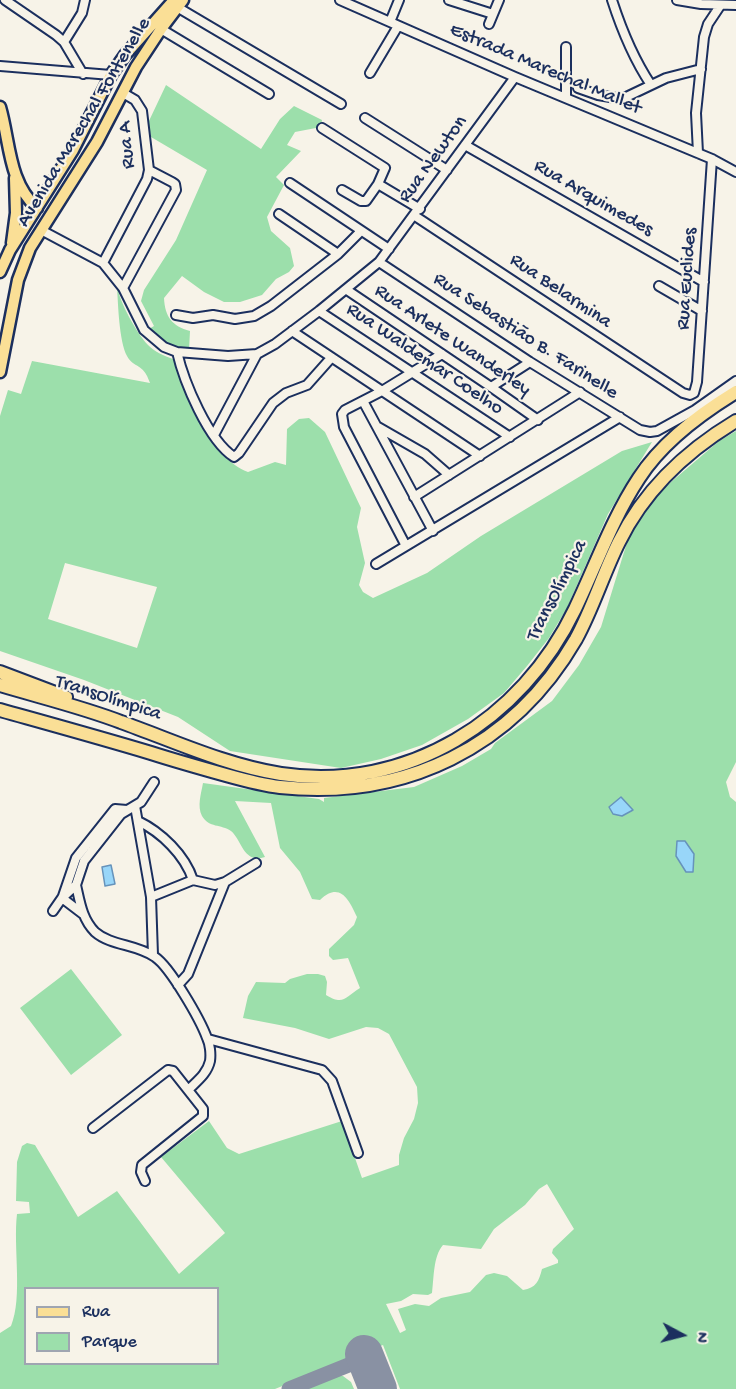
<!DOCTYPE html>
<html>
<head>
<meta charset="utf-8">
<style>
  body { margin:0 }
  #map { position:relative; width:736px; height:1389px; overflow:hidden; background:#f7f3e8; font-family:"Gochi Hand",sans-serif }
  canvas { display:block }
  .legend { position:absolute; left:24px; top:1287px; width:195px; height:78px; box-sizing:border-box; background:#f7f3e8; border:2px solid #9fa5b1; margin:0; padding:8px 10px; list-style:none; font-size:18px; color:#1b2f5e }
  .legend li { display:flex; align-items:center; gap:12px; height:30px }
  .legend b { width:30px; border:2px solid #9fa5b1 }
  .north { position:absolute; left:652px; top:1305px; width:60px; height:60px; -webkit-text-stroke:4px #f7f3e8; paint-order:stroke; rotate:97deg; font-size:16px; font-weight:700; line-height:24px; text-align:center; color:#1b2f5e }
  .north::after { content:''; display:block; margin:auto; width:21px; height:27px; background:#1b2f5e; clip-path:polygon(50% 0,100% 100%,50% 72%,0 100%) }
</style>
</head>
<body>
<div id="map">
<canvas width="736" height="1389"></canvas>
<ul class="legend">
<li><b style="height:8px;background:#fadf96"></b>Rua</li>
<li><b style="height:16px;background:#9cdfab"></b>Parque</li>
</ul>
<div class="north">N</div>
</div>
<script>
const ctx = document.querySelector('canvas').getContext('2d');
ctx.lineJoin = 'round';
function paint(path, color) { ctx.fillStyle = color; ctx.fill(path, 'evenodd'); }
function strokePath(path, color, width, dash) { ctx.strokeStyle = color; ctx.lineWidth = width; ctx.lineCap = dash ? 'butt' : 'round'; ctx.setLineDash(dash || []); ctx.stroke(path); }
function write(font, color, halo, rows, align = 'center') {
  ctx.font = font + ' "Gochi Hand",sans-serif'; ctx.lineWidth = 4.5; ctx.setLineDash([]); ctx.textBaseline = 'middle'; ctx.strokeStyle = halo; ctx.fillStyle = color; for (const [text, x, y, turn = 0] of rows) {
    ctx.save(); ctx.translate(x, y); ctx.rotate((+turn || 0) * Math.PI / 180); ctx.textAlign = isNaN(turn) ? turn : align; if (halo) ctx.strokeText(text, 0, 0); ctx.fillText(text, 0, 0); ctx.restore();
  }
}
const green = new Path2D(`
  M 166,85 L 261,149 L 280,119 L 294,106 L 322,120 L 321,127 L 295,132 L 287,145 L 301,151 L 276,177 L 284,185 L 267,217 L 271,231 L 290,248 L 294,266 L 289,272 L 276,279 L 262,295 L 240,302 L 224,302 L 204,292 L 182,276 L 164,298 C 165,317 172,326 190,331 L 189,350 C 172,350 159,343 149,329 L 154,326 L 141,301 L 144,290 L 176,240 L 207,170 L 151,137 L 148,123 Z
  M 117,286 C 120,303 136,332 148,345 C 155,352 164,356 173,359 C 187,394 210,458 248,472 L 275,462 L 286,465 L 287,429 L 299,419 L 309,418 L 325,432 L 361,508 L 357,527 L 365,563 L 359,585 L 363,592 L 373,598 L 427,573 L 481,536 L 622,451 L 652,442 L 608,514 L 567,608 L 549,638 L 527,666 L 504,693 L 468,719 L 422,745 L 381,759 L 341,768 L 230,751 L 178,717 L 84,680 L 0,651 L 0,416 L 8,390 L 21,394 L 32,361 L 150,383 C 143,362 134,369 127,356 C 119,341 118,303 117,286 ZM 65,563 L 157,587 L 137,648 L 48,619 Z
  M 736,431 L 736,762 L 726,782 L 730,797 L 736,802 L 736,1389 L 400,1389 L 383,1345 L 275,1389 L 0,1389 L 0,1333 L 11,1326 C 23,1297 13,1247 17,1214 L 30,1213 L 29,1202 L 16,1201 L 17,1162 L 22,1146 L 27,1143 L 35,1145 L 78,1217 L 117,1191 L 179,1274 L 225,1233 L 161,1157 L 209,1121 L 227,1148 L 239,1154 L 342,1121 L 362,1178 L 399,1165 L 399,1155 L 404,1138 L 414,1119 L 418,1103 L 417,1087 L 389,1034 L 378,1028 L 366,1027 L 329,1039 L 295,1028 L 243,1018 L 248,996 L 256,982 L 285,983 L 290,979 L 307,974 L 318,974 L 325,976 L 327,982 L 326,995 C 344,1006 345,997 360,988 L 348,958 L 333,960 L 329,956 L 329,949 L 354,925 L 357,917 C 349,900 340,881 320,900 L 312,899 L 300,872 L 280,848 L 271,803 L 235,801 L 265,857 C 243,864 242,840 231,831 C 221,824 209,828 202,816 C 197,806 201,794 203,783 L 319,799 L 324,802 L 324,798 L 414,787 L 462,766 L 491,749 L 495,743 L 552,701 L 579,665 L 601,627 L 629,536 L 657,494 L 719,441 ZM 547,1184 L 574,1229 L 553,1249 L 552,1253 L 558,1260 L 558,1263 L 542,1269 C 539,1281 536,1288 523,1290 L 507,1276 L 494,1273 L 486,1275 L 470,1292 L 441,1298 L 429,1306 L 415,1304 L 398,1309 L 406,1330 L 400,1333 L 386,1304 L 401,1301 L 413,1294 L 428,1295 L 432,1293 C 434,1279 433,1256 443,1245 L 481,1249 L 494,1229 L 525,1205 L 539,1189 ZM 26,1288 L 218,1288 L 218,1364 L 26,1364 Z
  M 71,969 L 122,1035 L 71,1075 L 20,1008 Z
  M 333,1376 L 343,1376 L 351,1382 L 354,1389 L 299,1389 Z`);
const water = new Path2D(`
  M 621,797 L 633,810 L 622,816 L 613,814 L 609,807 Z
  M 677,841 L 685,841 L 694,854 L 693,872 L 686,872 L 676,856 Z
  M 111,865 L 115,884 L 105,886 L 102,867 Z`);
const taxiway = new Path2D(`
  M 289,1389 L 366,1358`);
const runway = new Path2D(`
  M 364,1354 L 378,1389`);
const minor = new Path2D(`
  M 5,0 L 56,35 L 64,42 L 83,74
  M 340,0 L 515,77 L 712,159 L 736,172
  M 449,0 L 493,14
  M 612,0 C 622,31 633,58 651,85
  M 677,0 L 701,4 L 736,5
  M 177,7 L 341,104
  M 390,22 L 399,0
  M 489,24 L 499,0
  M 161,29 L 269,94
  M 64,42 L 82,13 L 85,0
  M 0,66 L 111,75
  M 370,73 L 398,26
  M 578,88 L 598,95 L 622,99 L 666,78 L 701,69
  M 566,98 L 566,47
  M 365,118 L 447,170
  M 322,128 L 385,168 L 378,184 L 366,201 L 361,201 L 342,190
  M 465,145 L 704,282
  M 698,153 L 696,113 L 704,37 L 708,24 L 720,6
  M 290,183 L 389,249
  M 378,184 L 420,209
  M 279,214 L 338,254
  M 415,216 L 683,393 L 690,395 L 694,393 L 697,382 L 712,159
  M 41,230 L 103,263 L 123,288 L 144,330 L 164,347 L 177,352 L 228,356 L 257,354 L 275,344 L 319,311 L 379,262 L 515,77
  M 379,262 L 530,362 L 640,430 L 650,432 L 657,431 L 695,410 L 736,381
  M 103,263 L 147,179 L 149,170 L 142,111 L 135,100 L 123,93
  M 659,286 L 702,311
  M 123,288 L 176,190 L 175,184 L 172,182 L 149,170
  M 347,290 L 491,387 L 538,420
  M 319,311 L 510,437
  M 176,315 L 193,318 L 213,315 L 235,319 L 254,316 L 271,306 L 338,254 L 361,231
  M 292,331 L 480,456
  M 177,352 C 184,382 208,440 234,457 L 239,453 L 273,403 L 286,393 L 307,385 L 331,358
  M 491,387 L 530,362
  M 363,401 L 433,531
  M 378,427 L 425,454 L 449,475
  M 214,435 L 257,354
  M 414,497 L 580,392
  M 406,546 L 344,427 L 342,414 L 345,410 L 382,391 L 442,354
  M 376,564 L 620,417
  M 135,806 L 151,897 L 153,955
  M 138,821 C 161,832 185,855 193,880
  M 76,885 C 80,902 82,919 95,932 C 111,946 137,944 155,957 C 170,967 200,1019 207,1038 C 210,1044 211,1054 210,1061 C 207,1074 197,1081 188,1090 L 203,1109 L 203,1116 L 142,1165 L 141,1172 L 145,1181
  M 63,896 L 76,858 L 115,809 L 127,810
  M 151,897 L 193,880 L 215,885 L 225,882 L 256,863
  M 62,898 L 83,914
  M 53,911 L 62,898 L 76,885 L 84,861 L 121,814 L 141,802 L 154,782
  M 178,985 L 188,974 L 225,882
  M 208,1039 L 322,1070 L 332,1081 L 358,1153
  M 93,1128 L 168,1070 L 173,1071 L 188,1090`);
const major = new Path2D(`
  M 0,107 C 10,141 8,182 37,208
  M 12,243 L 16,213 L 15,178
  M 0,272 L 10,250 L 73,150 L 111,75 L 125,55 L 174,0
  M 0,372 L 18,280 L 30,248 L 97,142 L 136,67 L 161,29 L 183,0`);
const highway = new Path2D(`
  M 0,672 L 66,697
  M 0,685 C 40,697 82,707 121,722 C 174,741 225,765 281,774 C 407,793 522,720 575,609 C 596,565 612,519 639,478 C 662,442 700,414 736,392
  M 0,710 C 50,724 101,738 151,753 C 176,761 201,768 226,775 C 244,780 262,785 280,787 C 404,800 513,748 576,639 C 593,608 603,574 619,542 C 645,489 686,451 736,421`);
const streetNames = [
  ["Estrada Marechal Mallet",545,70,23],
  ["Avenida Marechal Fontenelle",85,123,-59],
  ["Rua A",128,145,-95],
  ["Rua Newton",434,160,-54],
  ["Rua Arquimedes",593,199,30],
  ["Rua Euclides",688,279,-86],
  ["Rua Belarmina",560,292,34],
  ["Rua Sebastião B. Farinelle",525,337,33],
  ["Rua Arlete Wanderley",452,341,34],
  ["Rua Waldemar Coelho",424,360,34],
  ["TransOlímpica",558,591,-63],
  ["TransOlímpica",108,699,18]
];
paint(green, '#9cdfab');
paint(water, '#98d6f9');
strokePath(water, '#6693bb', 1.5);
strokePath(taxiway, '#8991a3', 15);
strokePath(runway, '#8991a3', 38);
strokePath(minor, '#1b2f5e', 12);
strokePath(major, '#1b2f5e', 15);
strokePath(highway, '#1b2f5e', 16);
strokePath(minor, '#f7f3e8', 8);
strokePath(major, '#fadf96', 10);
strokePath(highway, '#fadf96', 12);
write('20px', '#1b2f5e', '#f7f3e8', streetNames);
</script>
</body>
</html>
